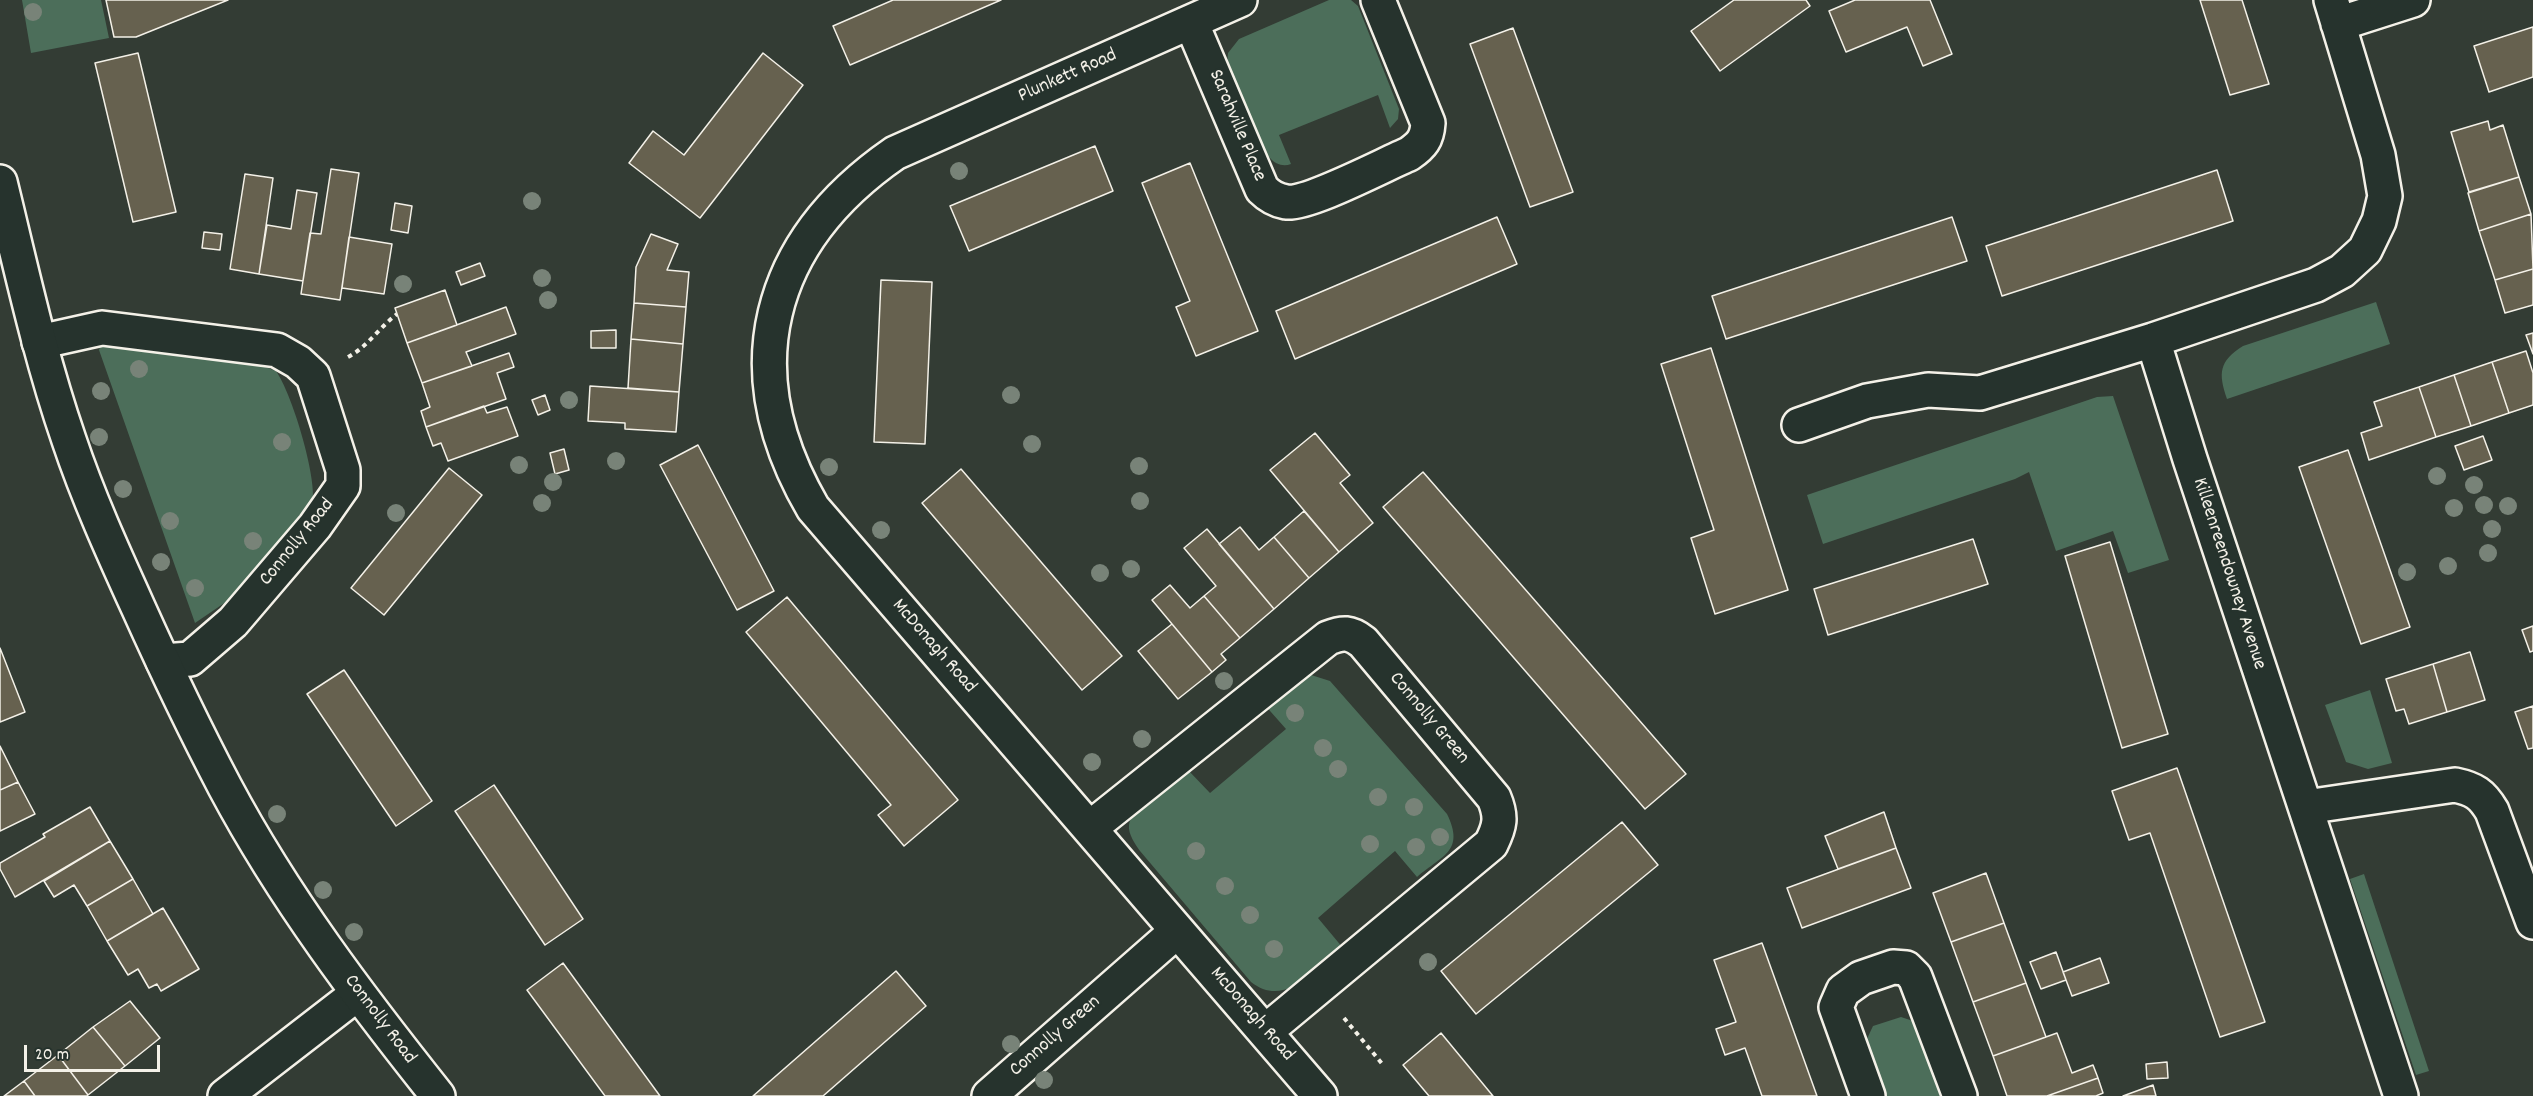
<!DOCTYPE html>
<html>
<head>
<meta charset="utf-8">
<style>
  body { margin:0 }
  #map { position:relative; width:2533px; height:1096px; overflow:hidden; background:#333c34; font-family:Dekko,sans-serif }
  canvas { display:block }
  .scale { position:absolute; left:24px; top:1045px; width:136px; height:27px; box-sizing:border-box; border:3px solid #f4f1e8; border-top:0; padding-left:8px; font-size:18px; line-height:21px; white-space:nowrap; color:#f4f1e8; -webkit-text-stroke:4px #26332d; paint-order:stroke }
</style>
</head>
<body>
<div id="map">
<canvas width="2533" height="1096"></canvas>
<div class="scale">20 m</div>
</div>
<script>
const ctx = document.querySelector('canvas').getContext('2d');
ctx.lineJoin = 'round';
function paint(path, color) { ctx.fillStyle = color; ctx.fill(path, 'evenodd'); }
function strokePath(path, color, width, dash) { ctx.strokeStyle = color; ctx.lineWidth = width; ctx.lineCap = dash ? 'butt' : 'round'; ctx.setLineDash(dash || []); ctx.stroke(path); }
function write(font, color, halo, rows, align = 'center') {
  ctx.font = font + ' Dekko,sans-serif'; ctx.lineWidth = 4.5; ctx.setLineDash([]); ctx.textBaseline = 'middle'; ctx.strokeStyle = halo; ctx.fillStyle = color; for (const [text, x, y, turn = 0] of rows) {
    ctx.save(); ctx.translate(x, y); ctx.rotate((+turn || 0) * Math.PI / 180); ctx.textAlign = isNaN(turn) ? turn : align; if (halo) ctx.strokeText(text, 0, 0); ctx.fillText(text, 0, 0); ctx.restore();
  }
}
const green = new Path2D(`
  M 22,0 L 101,0 L 109,38 L 31,53 Z
  M 1329,0 L 1351,0 L 1358,6 L 1399,109 L 1398,119 L 1390,128 L 1378,95 L 1279,135 L 1291,164 C 1283,167 1275,164 1270,158 C 1253,140 1237,89 1227,64 L 1228,53 L 1239,39 Z
  M 2376,302 L 2390,344 L 2227,399 C 2218,373 2219,361 2243,346 Z
  M 102,341 L 250,361 L 276,371 C 292,394 315,471 313,499 L 242,591 L 195,623 L 99,350 Z
  M 2113,396 L 2169,560 L 2128,573 L 2113,531 L 2056,551 L 2029,472 L 2015,479 L 1823,544 L 1807,495 L 2097,397 Z
  M 1308,674 L 1330,681 L 1447,814 C 1465,851 1443,855 1417,877 L 1395,851 L 1318,918 L 1343,948 C 1317,969 1285,1009 1251,982 L 1140,851 C 1135,844 1128,834 1129,825 C 1131,807 1173,781 1188,770 L 1210,793 L 1286,729 L 1263,703 Z
  M 2370,690 L 2392,763 L 2368,769 L 2346,762 L 2325,705 Z
  M 2364,874 L 2429,1071 L 2416,1075 L 2350,879 Z
  M 1901,1017 L 1922,1024 L 1952,1096 L 1881,1096 L 1865,1043 L 1873,1026 Z`);
const building = new Path2D(`
  M 106,0 L 228,0 L 136,37 L 114,37 Z
  M 893,0 L 1001,0 L 850,65 L 833,26 Z
  M 1734,0 L 1806,0 L 1810,6 L 1720,71 L 1691,31 Z
  M 1855,0 L 1930,0 L 1952,54 L 1923,66 L 1907,27 L 1846,52 L 1829,11 Z
  M 2200,0 L 2242,0 L 2269,84 L 2230,95 Z
  M 2533,27 L 2533,77 L 2489,92 L 2474,46 Z
  M 1513,28 L 1573,192 L 1530,207 L 1470,44 Z
  M 138,53 L 176,212 L 133,222 L 95,63 Z
  M 763,53 L 803,85 L 700,218 L 629,163 L 653,131 L 684,155 Z
  M 2488,121 L 2490,130 L 2503,125 L 2519,177 L 2469,192 L 2451,132 Z
  M 1095,146 L 1113,191 L 969,251 L 950,206 Z
  M 1190,163 L 1258,331 L 1196,356 L 1176,307 L 1190,301 L 1142,183 Z
  M 331,169 L 359,173 L 340,300 L 301,294 L 310,233 L 321,234 Z
  M 2217,170 L 2233,221 L 2002,296 L 1986,246 Z
  M 245,174 L 273,178 L 259,274 L 230,269 Z
  M 2519,177 L 2531,214 L 2479,231 L 2468,193 Z
  M 297,190 L 317,193 L 303,281 L 259,274 L 267,225 L 291,229 Z
  M 395,203 L 412,206 L 408,233 L 391,230 Z
  M 2531,214 L 2533,269 L 2495,280 L 2479,231 Z
  M 1497,217 L 1517,264 L 1295,359 L 1276,311 Z
  M 1952,217 L 1967,261 L 1726,339 L 1712,296 Z
  M 204,232 L 222,234 L 220,250 L 202,248 Z
  M 651,234 L 678,244 L 667,270 L 689,272 L 686,307 L 634,303 L 636,267 Z
  M 349,237 L 392,244 L 384,294 L 342,288 Z
  M 480,263 L 485,276 L 461,285 L 456,272 Z
  M 2533,269 L 2533,305 L 2505,313 L 2495,280 Z
  M 881,280 L 932,282 L 925,444 L 874,442 Z
  M 445,290 L 457,325 L 407,343 L 395,308 Z
  M 634,303 L 686,307 L 683,344 L 631,339 Z
  M 506,307 L 516,334 L 466,352 L 472,366 L 422,383 L 407,343 Z
  M 616,330 L 616,348 L 591,348 L 591,331 Z
  M 2533,333 L 2533,354 L 2526,335 Z
  M 631,339 L 683,344 L 679,392 L 628,388 Z
  M 1711,348 L 1788,590 L 1715,614 L 1691,538 L 1714,530 L 1661,364 Z
  M 2526,351 L 2533,373 L 2533,405 L 2509,413 L 2492,362 Z
  M 509,353 L 514,367 L 497,373 L 506,399 L 426,427 L 421,411 L 430,407 L 422,383 Z
  M 2492,362 L 2509,413 L 2471,426 L 2454,375 Z
  M 2454,375 L 2471,426 L 2436,437 L 2419,387 Z
  M 590,386 L 679,392 L 676,432 L 625,429 L 625,423 L 588,421 Z
  M 2419,387 L 2436,437 L 2369,460 L 2361,433 L 2382,426 L 2374,402 Z
  M 545,395 L 550,410 L 538,415 L 532,400 Z
  M 484,406 L 487,413 L 507,407 L 518,436 L 448,461 L 441,443 L 433,446 L 426,427 Z
  M 1315,433 L 1350,475 L 1340,483 L 1373,523 L 1339,552 L 1270,470 Z
  M 2483,436 L 2492,460 L 2464,470 L 2455,446 Z
  M 698,445 L 774,591 L 737,610 L 660,465 Z
  M 564,449 L 569,470 L 555,474 L 550,453 Z
  M 2348,450 L 2410,627 L 2361,644 L 2299,467 Z
  M 449,468 L 482,495 L 384,615 L 351,588 Z
  M 961,469 L 1122,656 L 1082,690 L 922,503 Z
  M 1423,472 L 1686,774 L 1645,809 L 1383,507 Z
  M 1304,511 L 1339,552 L 1309,578 L 1274,537 Z
  M 1240,527 L 1259,550 L 1274,537 L 1309,578 L 1274,609 L 1219,544 Z
  M 1207,529 L 1274,609 L 1240,638 L 1204,596 L 1216,586 L 1184,548 Z
  M 1973,539 L 1988,584 L 1828,635 L 1814,589 Z
  M 2110,542 L 2168,734 L 2122,748 L 2065,556 Z
  M 1170,585 L 1190,608 L 1204,596 L 1240,638 L 1221,654 L 1226,660 L 1212,672 L 1152,600 Z
  M 787,597 L 958,800 L 904,846 L 878,815 L 891,805 L 746,632 Z
  M 1172,624 L 1212,672 L 1178,699 L 1138,651 Z
  M 2533,626 L 2533,651 L 2530,652 L 2522,630 Z
  M 0,648 L 25,712 L 0,722 Z
  M 2470,652 L 2485,700 L 2447,712 L 2433,664 Z
  M 2433,664 L 2447,712 L 2409,724 L 2404,709 L 2396,711 L 2386,679 Z
  M 344,670 L 432,801 L 396,826 L 307,694 Z
  M 2533,706 L 2533,748 L 2528,749 L 2515,712 Z
  M 0,746 L 18,782 L 0,790 Z
  M 2177,768 L 2265,1022 L 2220,1037 L 2150,833 L 2129,840 L 2112,791 Z
  M 18,782 L 35,814 L 0,831 L 0,790 Z
  M 494,785 L 583,919 L 545,945 L 455,811 Z
  M 90,807 L 110,841 L 15,897 L 0,869 L 0,863 L 45,837 L 43,834 Z
  M 1884,812 L 1896,848 L 1838,869 L 1825,836 Z
  M 1622,822 L 1658,865 L 1476,1014 L 1441,971 Z
  M 110,841 L 133,879 L 87,906 L 74,885 L 54,897 L 44,881 Z
  M 1896,848 L 1911,888 L 1802,928 L 1787,888 Z
  M 1986,873 L 2004,923 L 1951,942 L 1933,893 Z
  M 133,879 L 153,914 L 107,941 L 87,906 Z
  M 163,908 L 199,969 L 161,991 L 157,984 L 149,988 L 138,969 L 128,975 L 107,941 Z
  M 2004,923 L 2026,983 L 1973,1002 L 1951,942 Z
  M 1762,943 L 1817,1096 L 1762,1096 L 1745,1048 L 1725,1055 L 1716,1029 L 1736,1022 L 1714,960 Z
  M 2056,952 L 2066,980 L 2041,989 L 2030,962 Z
  M 2100,958 L 2109,983 L 2072,996 L 2063,972 Z
  M 563,963 L 660,1096 L 605,1096 L 527,990 Z
  M 896,971 L 926,1006 L 823,1096 L 753,1096 Z
  M 2026,983 L 2046,1037 L 1993,1056 L 1973,1002 Z
  M 130,1001 L 160,1038 L 125,1066 L 93,1027 Z
  M 93,1027 L 125,1066 L 88,1095 L 58,1055 Z
  M 1441,1033 L 1493,1096 L 1429,1096 L 1403,1065 Z
  M 2057,1033 L 2072,1073 L 2093,1065 L 2098,1078 L 2047,1096 L 2007,1096 L 1993,1056 Z
  M 58,1055 L 88,1095 L 87,1096 L 35,1096 L 24,1081 Z
  M 2167,1062 L 2168,1078 L 2147,1079 L 2146,1064 Z
  M 2098,1078 L 2103,1093 L 2096,1096 L 2047,1096 Z
  M 24,1081 L 35,1096 L 4,1096 Z
  M 2153,1085 L 2156,1096 L 2123,1096 Z`);
const path = new Path2D(`
  M 348,357 C 367,347 380,327 397,314
  M 1344,1018 L 1384,1066`);
const minor = new Path2D(`
  M 1240,0 L 895,153 C 765,243 733,371 813,508 L 1320,1096
  M 1191,22 L 1262,189 C 1269,196 1275,200 1286,202 C 1308,205 1385,164 1409,154 C 1422,145 1427,139 1428,123 L 1378,0
  M 2338,24 L 2413,0
  M 2153,340 L 2190,459 L 2401,1096
  M 39,342 L 102,328 L 277,350 L 298,362 L 313,376 L 343,470 L 343,486 L 315,526 L 233,622 L 190,659 L 163,661
  M 1799,425 L 1867,401 L 1928,390 L 1980,393 L 2153,340 L 2316,285 L 2342,271 L 2365,250 L 2379,221 L 2385,196 L 2378,155 L 2331,0
  M 2306,807 L 2455,785 C 2474,789 2482,794 2492,811 L 2533,922
  M 1090,828 L 1328,638 C 1343,632 1350,632 1363,642 L 1494,798 C 1502,817 1500,826 1491,844 L 1266,1031
  M 225,1096 L 357,994
  M 989,1096 L 1177,931
  M 1868,1096 L 1836,1007 L 1843,991 L 1861,978 L 1893,967 L 1906,968 L 1915,977 L 1960,1096`);
const tertiary = new Path2D(`
  M 0,182 C 21,268 40,356 69,440 C 88,497 113,552 138,607 C 165,667 194,728 225,787 C 284,898 360,998 438,1096`);
const trees = [
  [33,12],
  [959,171],
  [532,201],
  [542,278],
  [403,284],
  [548,300],
  [139,369],
  [101,391],
  [1011,395],
  [569,400],
  [99,437],
  [282,442],
  [1032,444],
  [616,461],
  [519,465],
  [1139,466],
  [829,467],
  [2437,476],
  [553,482],
  [2474,485],
  [123,489],
  [1140,501],
  [542,503],
  [2484,505],
  [2508,506],
  [2454,508],
  [396,513],
  [170,521],
  [2492,529],
  [881,530],
  [253,541],
  [2488,553],
  [161,562],
  [2448,566],
  [1131,569],
  [2407,572],
  [1100,573],
  [195,588],
  [1224,681],
  [1295,713],
  [1142,739],
  [1323,748],
  [1092,762],
  [1338,769],
  [1378,797],
  [1414,807],
  [277,814],
  [1440,837],
  [1370,844],
  [1416,847],
  [1196,851],
  [1225,886],
  [323,890],
  [1250,915],
  [354,932],
  [1274,949],
  [1428,962],
  [1011,1044],
  [1044,1080]
];
const streetNames = [
  ["Plunkett Road",1068,77,-24],
  ["Sarahville Place",1236,126,67],
  ["Connolly Road",298,543,-51],
  ["Killeenreendowney Avenue",2228,574,72],
  ["McDonagh Road",933,647,49],
  ["Connolly Green",1428,719,50],
  ["McDonagh Road",1251,1015,49],
  ["Connolly Road",379,1020,53],
  ["Connolly Green",1056,1037,-41]
];
paint(green, '#4c6e5a');
paint(building, '#66614f');
strokePath(building, '#f4f1e8', 1.5);
strokePath(minor, '#f4f1e8', 38);
strokePath(tertiary, '#f4f1e8', 38);
strokePath(path, '#f4f1e8', 4, [4.5, 4.5]);
strokePath(minor, '#26332d', 33);
strokePath(tertiary, '#26332d', 33);
ctx.fillStyle = '#788378';
for (const [x, y] of trees) { ctx.beginPath(); ctx.arc(x, y, 9, 0, 2 * Math.PI); ctx.fill(); }
write('20px', '#f4f1e8', '#26332d', streetNames);
</script>
</body>
</html>
